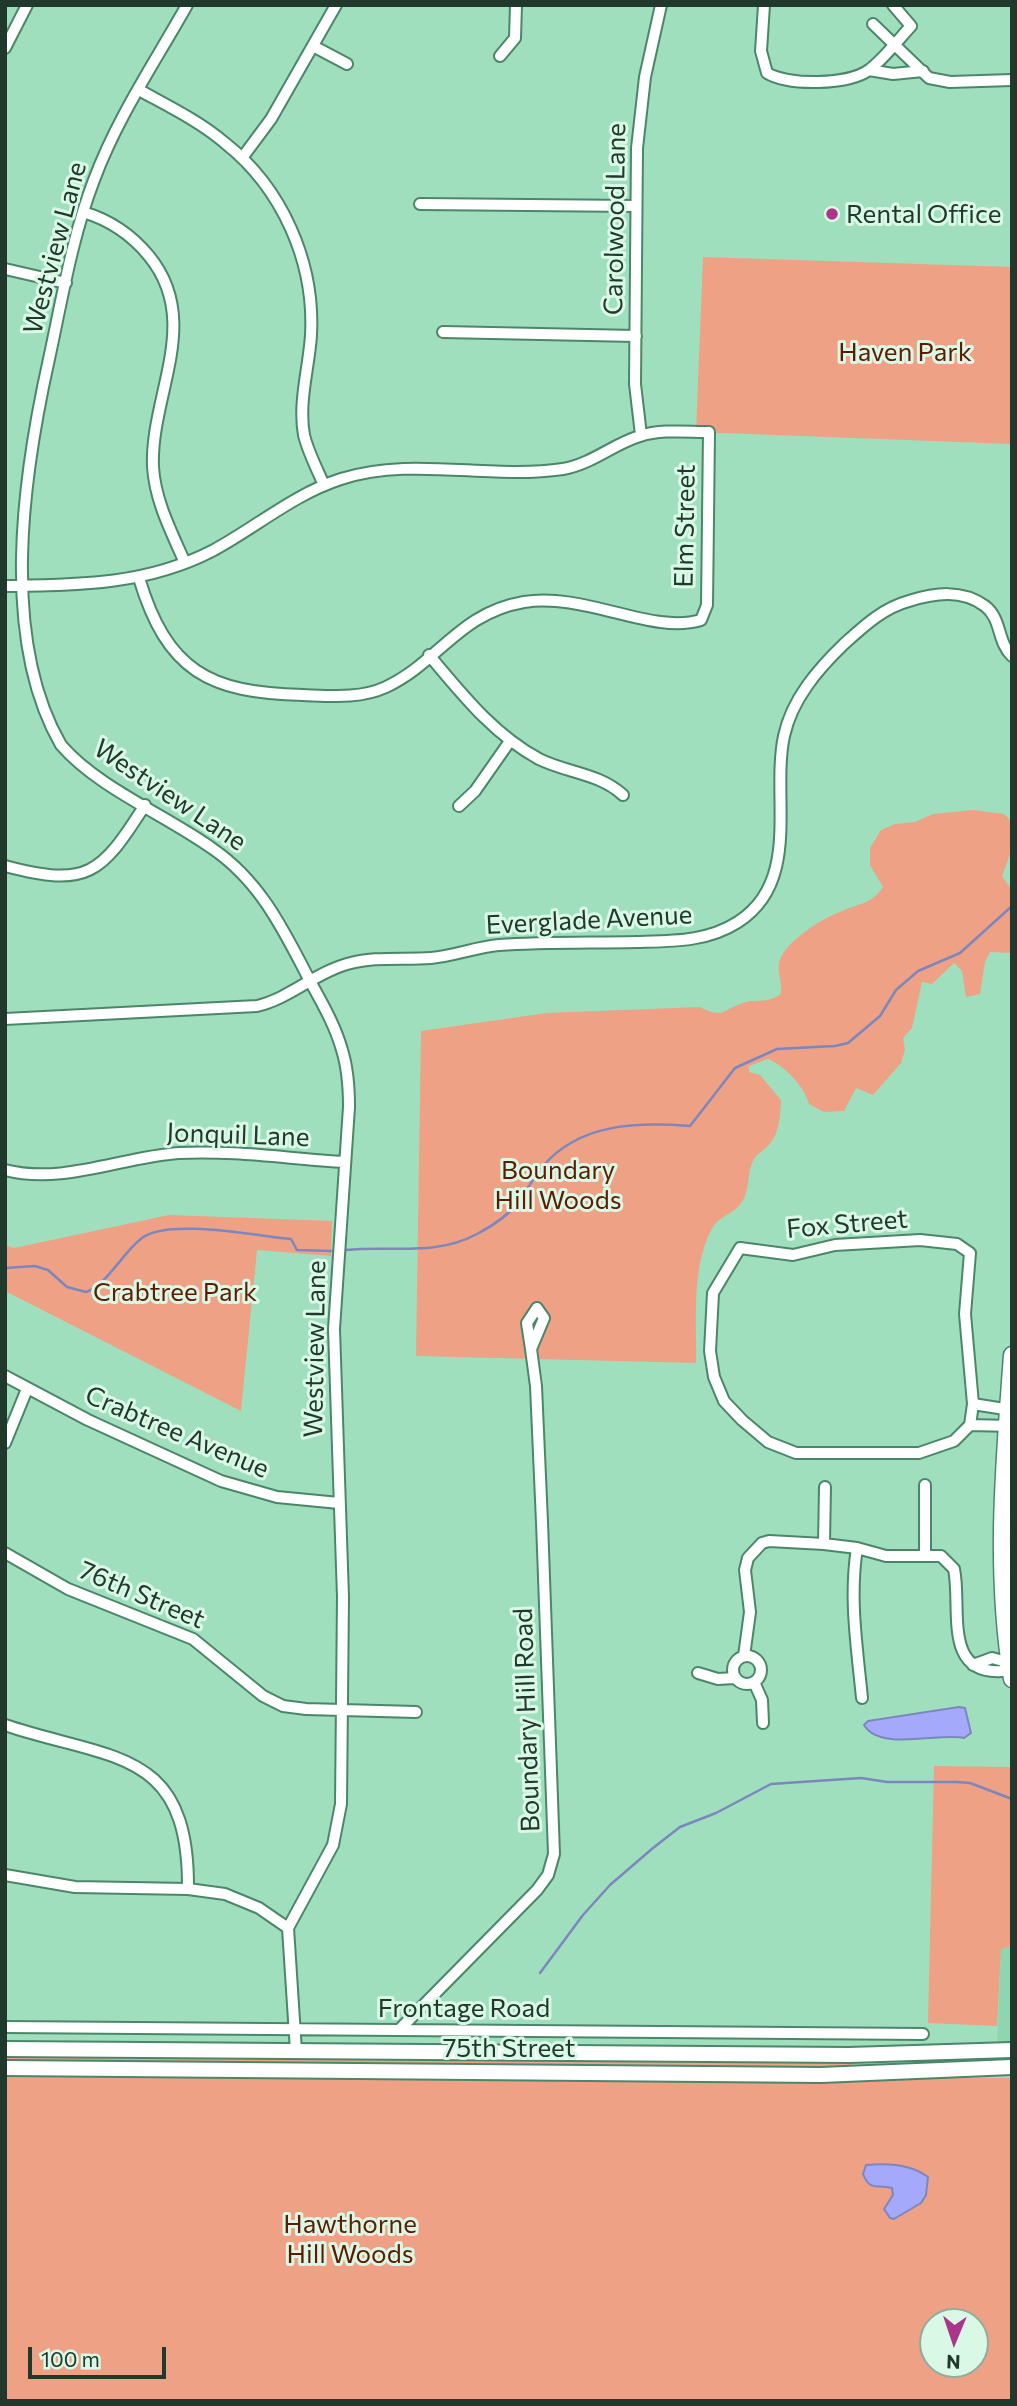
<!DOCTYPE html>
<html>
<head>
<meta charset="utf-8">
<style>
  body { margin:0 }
  #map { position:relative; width:1017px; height:2406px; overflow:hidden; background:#a0dfbd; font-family:Commissioner,sans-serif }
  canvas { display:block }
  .frame { position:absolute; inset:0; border:7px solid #20392c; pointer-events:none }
  .north { position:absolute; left:919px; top:2308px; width:70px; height:70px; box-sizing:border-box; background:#d9f8e6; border:2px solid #8fac9c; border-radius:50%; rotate:182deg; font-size:19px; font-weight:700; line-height:28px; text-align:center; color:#20392c }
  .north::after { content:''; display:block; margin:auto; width:24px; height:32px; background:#ac358c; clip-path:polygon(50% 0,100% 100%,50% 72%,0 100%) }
  .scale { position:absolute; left:28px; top:2347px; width:138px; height:32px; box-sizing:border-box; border:4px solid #20392c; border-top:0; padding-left:9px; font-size:21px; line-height:24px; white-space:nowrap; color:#20392c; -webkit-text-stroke:5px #d9f8e6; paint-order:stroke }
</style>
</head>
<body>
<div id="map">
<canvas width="1017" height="2406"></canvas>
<div class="frame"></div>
<div class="north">N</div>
<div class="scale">100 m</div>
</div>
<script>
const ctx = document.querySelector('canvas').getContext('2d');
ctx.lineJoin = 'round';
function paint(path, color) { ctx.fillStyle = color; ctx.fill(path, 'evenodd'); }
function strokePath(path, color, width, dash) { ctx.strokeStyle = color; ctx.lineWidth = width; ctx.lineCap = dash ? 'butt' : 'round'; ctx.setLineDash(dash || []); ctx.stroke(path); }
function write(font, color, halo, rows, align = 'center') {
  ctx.font = font + ' Commissioner,sans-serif'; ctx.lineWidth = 6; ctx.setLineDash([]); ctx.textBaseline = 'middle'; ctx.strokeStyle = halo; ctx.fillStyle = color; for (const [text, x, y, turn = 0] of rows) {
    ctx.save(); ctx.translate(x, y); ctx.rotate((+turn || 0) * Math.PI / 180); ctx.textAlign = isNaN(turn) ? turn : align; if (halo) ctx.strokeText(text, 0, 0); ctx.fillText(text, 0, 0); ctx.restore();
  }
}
const built = new Path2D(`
  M 1012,1946 L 1012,2043 L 997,2044 L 1001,1949 Z`);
const green = new Path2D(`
  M 703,257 L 1012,267 L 1012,444 L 696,432 Z
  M 973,810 L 1004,814 L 1012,822 L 1010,854 L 1002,876 L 1012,890 L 1012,953 L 990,952 L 985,962 L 980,994 L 966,997 L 962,971 L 954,963 L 932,984 L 922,982 L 912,1028 L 903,1038 L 905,1050 L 901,1063 L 873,1095 L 856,1088 L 844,1111 L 824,1112 L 809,1104 C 804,1086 785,1066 768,1059 L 749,1066 L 749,1072 L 760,1075 L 781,1100 C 780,1116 780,1133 768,1146 C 763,1151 756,1154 753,1161 C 746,1176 751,1192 739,1206 C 730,1215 718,1217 711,1230 C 691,1271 697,1318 696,1363 L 416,1356 L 421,1031 L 547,1013 L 700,1007 C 723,1019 722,1010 743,1003 C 757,998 765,1005 781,994 C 783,981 775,970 781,957 C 791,938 823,918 842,911 C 859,904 873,903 883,887 L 870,865 L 870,848 L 881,830 L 895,824 L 915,822 L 933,814 Z
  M 169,1215 L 332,1221 L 331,1256 L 257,1250 L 241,1411 L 5,1291 L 5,1245 L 14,1248 Z
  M 934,1766 L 1012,1767 L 1012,1946 L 1001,1949 L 997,2026 L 928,2023 Z
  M 5,2055 L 852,2061 L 852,2068 L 5,2063 Z
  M 5,2074 L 1012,2078 L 1012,2401 L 5,2401 ZM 933,2322 L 975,2322 L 975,2364 L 933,2364 Z`);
const water = new Path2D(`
  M 959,1707 L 965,1708 L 971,1733 L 964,1738 C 940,1732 880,1752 864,1725 L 868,1721 Z
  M 866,2165 C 886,2163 911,2164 928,2177 L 926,2195 L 921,2203 L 894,2219 L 890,2218 L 884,2209 L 893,2195 L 892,2188 C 877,2184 870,2192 863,2174 Z`);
const stream = new Path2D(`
  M 346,1250 C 392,1245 434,1257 477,1234 C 492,1226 513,1212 522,1197 C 528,1188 535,1175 543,1166 C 580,1123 637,1122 690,1126 L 735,1068 L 777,1049 L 835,1046 L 848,1043 L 880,1016 L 896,990 L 918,971 L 960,953 L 1012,906
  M 5,1268 L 35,1266 L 48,1270 L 67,1287 L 86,1292 C 108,1284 121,1254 142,1238 C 168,1218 257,1236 291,1239 L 297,1250 L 331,1251
  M 540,1973 L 583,1915 L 610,1885 L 653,1848 L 680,1827 L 716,1813 L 771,1784 L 861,1778 L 887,1782 L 957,1782 L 970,1783 L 1012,1799`);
const street = new Path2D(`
  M 187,5 C 155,62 117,118 94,180 C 72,237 62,299 49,359 C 22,480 0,639 61,745 C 98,788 166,815 213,849 C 261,882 284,931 310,981 C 322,1003 335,1025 342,1050 C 348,1069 349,1087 349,1107 L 334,1329 L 343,1597 L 341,1804 L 333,1845 L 288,1928 L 296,2051
  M 764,5 L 761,51 L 767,73 C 789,86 848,85 869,70 C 884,59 898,40 911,26 L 893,5
  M 873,24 L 929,78 L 950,82 L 1012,80
  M 313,46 L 347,64
  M 5,48 L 27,5
  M 500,56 L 515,38 L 516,5
  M 869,70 L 893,74 L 923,71
  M 139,90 C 168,106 199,121 225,143 C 282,188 315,262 311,335 C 309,368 298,402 304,435 C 308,452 317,469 324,485
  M 242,158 L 271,119 L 336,5
  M 420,204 L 636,206
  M 83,212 C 110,220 131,234 149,256 C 203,322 150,395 153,467 C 155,501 172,533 185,563
  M 5,269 L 66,283
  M 443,332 L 636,336
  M 641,435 L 635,384 L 637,148 L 645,77 L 661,5
  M 5,586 C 78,585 146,585 212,551 C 255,528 294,494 341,479 C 412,456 490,480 563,469 C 592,464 613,444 640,436 C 661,429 687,432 709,432 L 707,605 L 701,620 C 652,635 585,592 524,602 C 459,613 439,662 386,687 C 360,699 331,696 303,695 C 209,693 167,671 139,578
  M 429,655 C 462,694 493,734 539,759 C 567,773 599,773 623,795
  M 459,806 L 475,791 L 510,741
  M 5,866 C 88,888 101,874 145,805
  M 5,1019 L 257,1006 C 290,998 315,973 347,964 C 375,956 403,960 431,958 C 454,956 476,947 499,945 C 544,942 590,943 636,942 C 672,941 707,942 738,922 C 802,881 771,797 784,736 C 792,699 818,669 844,644 C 864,626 883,608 909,601 C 935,593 962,589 985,606 C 1002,619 997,642 1012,656
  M 5,1170 C 63,1185 121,1157 179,1153 C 234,1150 290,1159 345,1162
  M 920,1240 L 957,1244 L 970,1253 L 965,1314 L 973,1404 L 970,1425 L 954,1441 L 919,1453 L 796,1453 L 768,1442 L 742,1420 L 724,1401 L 714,1377 L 710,1351 L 713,1293 L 740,1248 L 793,1255 L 835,1245 Z
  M 5,1376 L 88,1420 L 221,1481 L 277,1497 L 339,1503
  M 973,1404 L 1011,1410
  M 970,1425 L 1012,1426
  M 5,1443 L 27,1389
  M 824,1544 L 825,1487
  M 857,1548 C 849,1598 857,1647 862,1698
  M 5,1553 L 68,1589 L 193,1639 L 263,1696 L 283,1706 L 306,1709 L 416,1712
  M 925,1554 L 925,1485
  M733 1670a14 14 0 1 1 28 0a14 14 0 1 1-28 0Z
  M 744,1656 L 750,1612 L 745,1570 L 748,1558 L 762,1543 L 769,1541 L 824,1544 L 857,1548 L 886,1556 L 941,1556 L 954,1569 C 962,1607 942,1675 1002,1671 L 1010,1663 L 992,1658 L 973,1665
  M 698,1673 L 718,1679 L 735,1678
  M 754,1682 L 762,1700 L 763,1723
  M 5,1725 C 112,1761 189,1747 188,1889
  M 5,1875 L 75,1887 L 188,1889 L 225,1894 L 259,1908 L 288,1928
  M 5,2027 L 923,2034
  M 400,2029 L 537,1890 L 548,1875 L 554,1854 L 542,1522 L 536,1386 L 531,1349 L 544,1318 L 537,1308 L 527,1323 L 531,1349`);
const secondary = new Path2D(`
  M 5,2049 L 849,2055 L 1012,2050
  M 5,2068 L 821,2075 L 1012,2067`);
const primary = new Path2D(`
  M 1012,1355 C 1004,1463 994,1571 1012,1679`);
const markers = [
  [832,214,7,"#ac358c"]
];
const poiNames = [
  ["Rental Office",846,214]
];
const streetNames = [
  ["Carolwood Lane",615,219,-89],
  ["Westview Lane",55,248,-75],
  ["Elm Street",685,526,-89],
  ["Westview Lane",170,795,34],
  ["Everglade Avenue",589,920,-3],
  ["Jonquil Lane",238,1135,2],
  ["Fox Street",847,1224,-5],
  ["Westview Lane",315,1349,-89],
  ["Crabtree Avenue",177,1432,23],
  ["76th Street",142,1595,23],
  ["Boundary Hill Road",527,1720,-92],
  ["Frontage Road",464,2008],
  ["75th Street",509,2048]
];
const parkNames = [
  ["Haven Park",905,352],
  ["Boundary",558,1170],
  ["Hill Woods",558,1200],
  ["Crabtree Park",175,1292],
  ["Hawthorne",350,2224],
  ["Hill Woods",350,2254]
];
paint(built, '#8fd6b0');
paint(green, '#eea185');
paint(water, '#a4a9fb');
strokePath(water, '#7c87bd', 2);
strokePath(stream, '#7c87bd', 2.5);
strokePath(street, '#4a8769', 14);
strokePath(secondary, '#4a8769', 18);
strokePath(primary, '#4a8769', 19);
strokePath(street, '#fff', 10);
strokePath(secondary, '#fff', 14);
strokePath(primary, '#fff', 16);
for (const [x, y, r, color] of markers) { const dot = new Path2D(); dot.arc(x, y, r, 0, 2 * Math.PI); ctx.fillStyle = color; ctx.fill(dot); strokePath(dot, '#d9f8e6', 2.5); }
write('26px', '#20392c', '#d9f8e6', poiNames, 'left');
write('26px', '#20392c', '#d9f8e6', streetNames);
write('26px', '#5f1b00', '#d9f8e6', parkNames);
</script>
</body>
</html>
